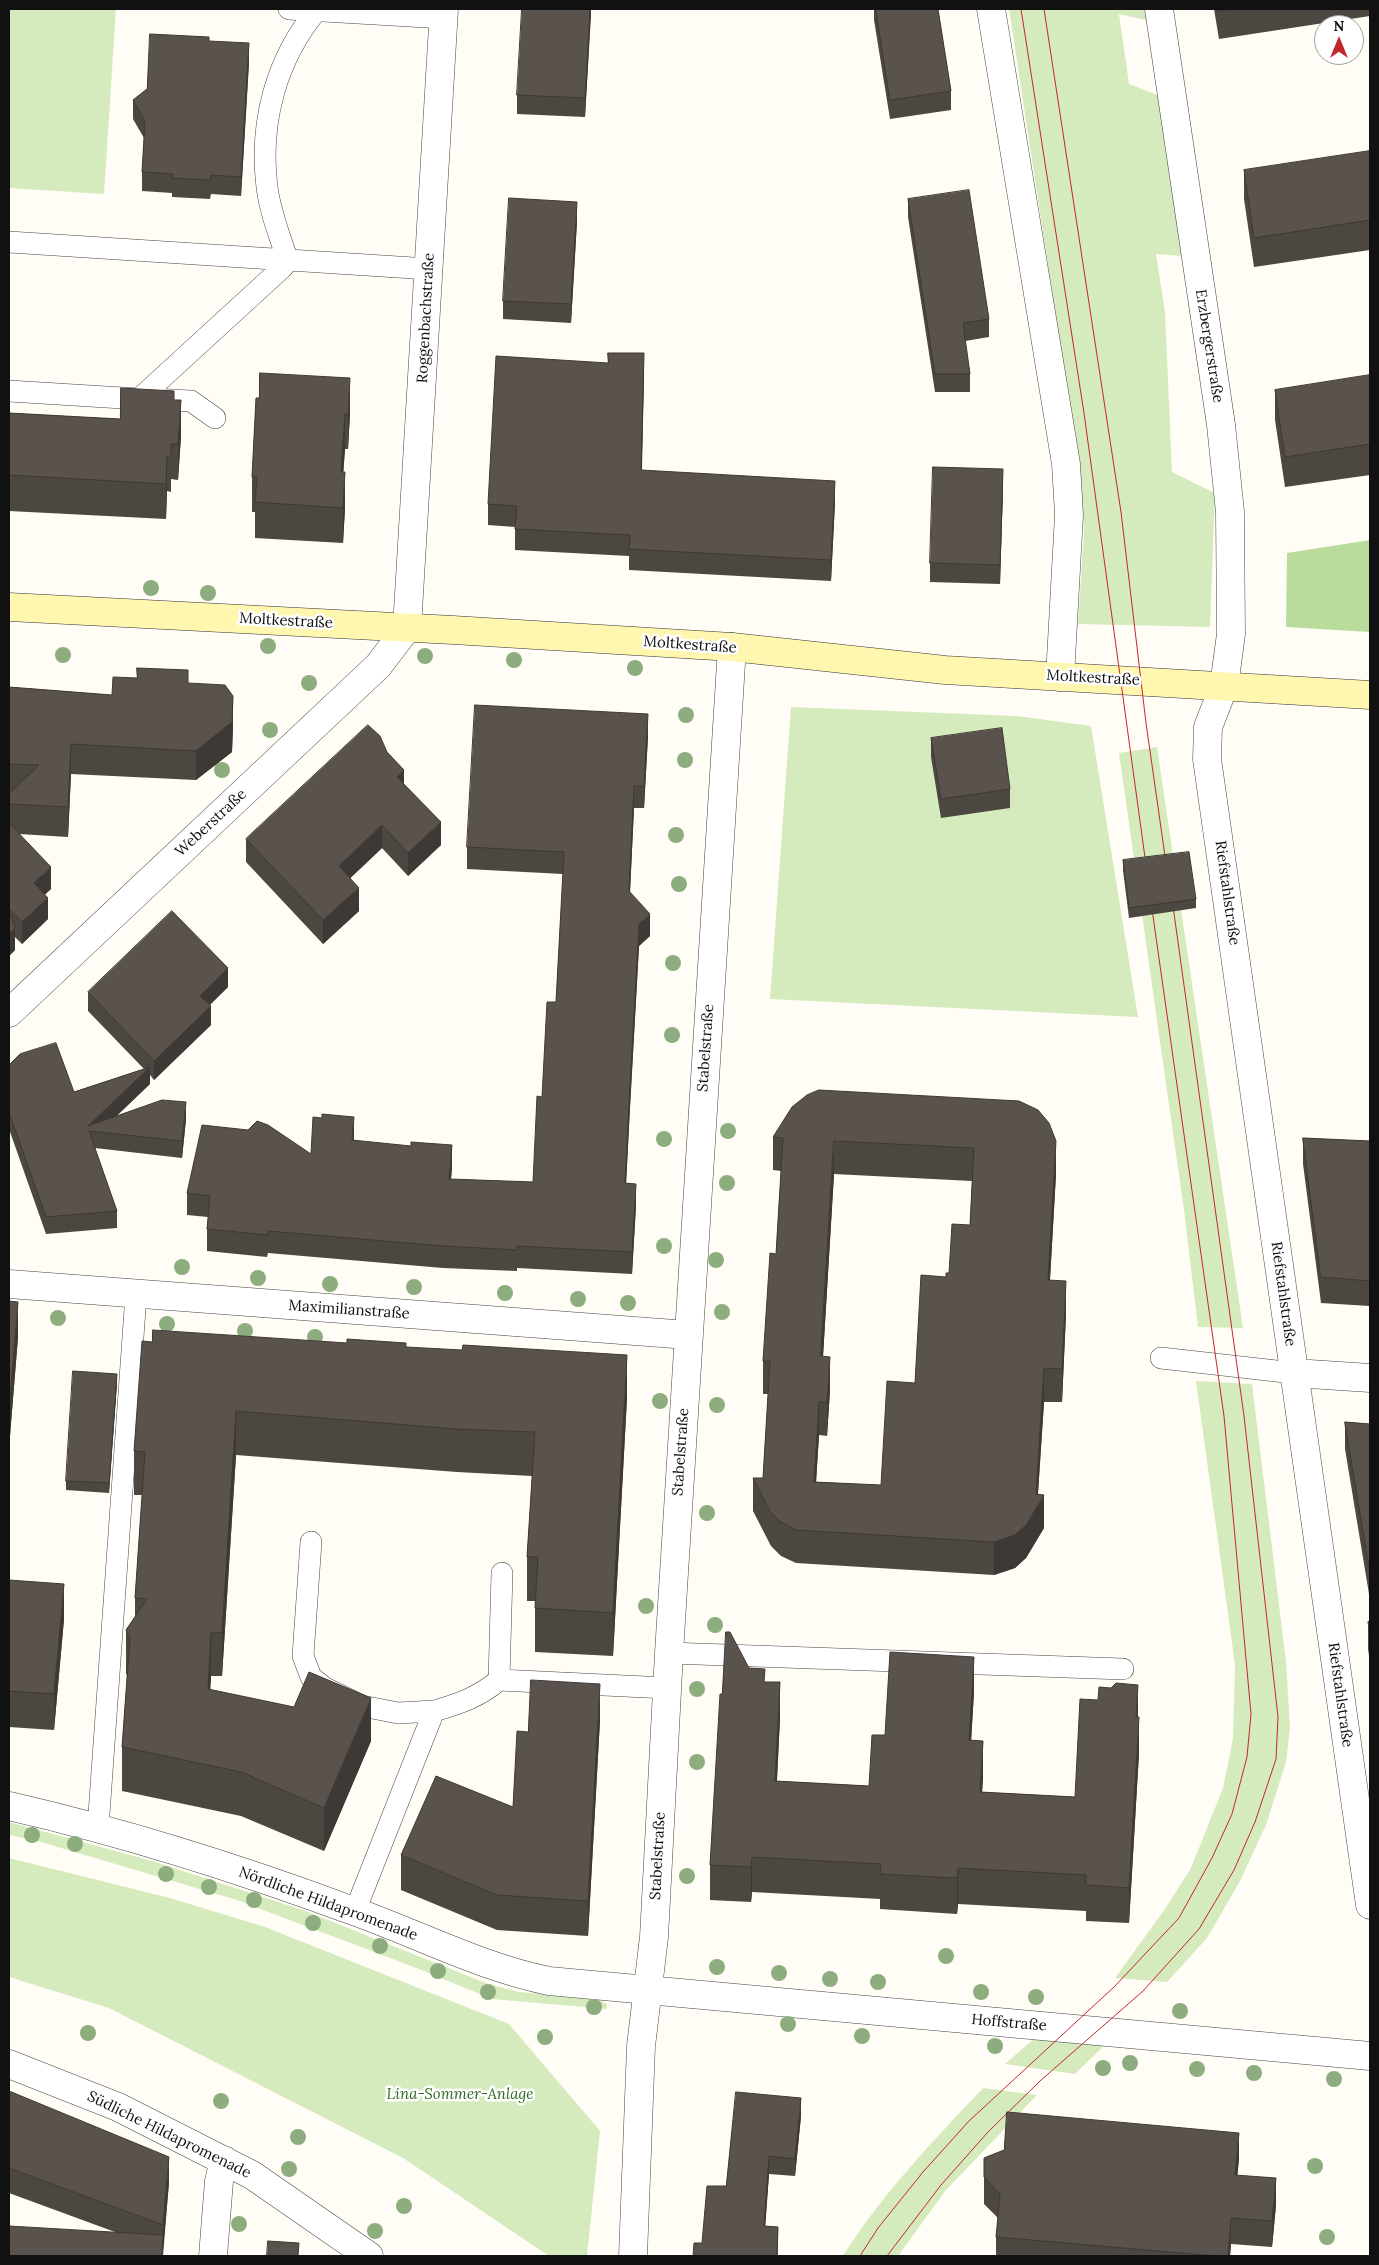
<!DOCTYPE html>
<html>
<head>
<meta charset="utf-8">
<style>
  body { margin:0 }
  #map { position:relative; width:1379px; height:2265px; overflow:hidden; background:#fffdf5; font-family:Lora,serif }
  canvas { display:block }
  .frame { position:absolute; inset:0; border:10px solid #111; pointer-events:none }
  .north { position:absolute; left:1314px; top:15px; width:50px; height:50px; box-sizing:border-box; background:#fff; border:1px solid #a0a0a0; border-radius:50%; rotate:0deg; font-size:14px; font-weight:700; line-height:20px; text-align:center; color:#111 }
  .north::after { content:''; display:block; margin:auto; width:18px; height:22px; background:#c4262e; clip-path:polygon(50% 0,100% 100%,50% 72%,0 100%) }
</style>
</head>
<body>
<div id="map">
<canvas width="1379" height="2265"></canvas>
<div class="frame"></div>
<div class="north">N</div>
</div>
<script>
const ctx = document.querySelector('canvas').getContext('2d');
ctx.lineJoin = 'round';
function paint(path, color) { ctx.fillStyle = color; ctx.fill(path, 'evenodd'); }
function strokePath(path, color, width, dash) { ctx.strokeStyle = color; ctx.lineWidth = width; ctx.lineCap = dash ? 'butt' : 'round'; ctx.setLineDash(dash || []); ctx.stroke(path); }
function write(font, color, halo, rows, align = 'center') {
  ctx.font = font + ' Lora,serif'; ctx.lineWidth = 5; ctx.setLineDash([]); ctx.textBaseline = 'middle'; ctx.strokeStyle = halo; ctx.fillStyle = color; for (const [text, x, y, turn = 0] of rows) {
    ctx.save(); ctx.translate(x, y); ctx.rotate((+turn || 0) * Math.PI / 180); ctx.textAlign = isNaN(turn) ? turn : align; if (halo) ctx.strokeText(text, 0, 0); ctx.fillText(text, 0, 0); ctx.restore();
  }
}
const green = new Path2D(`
  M 9,9 L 116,9 L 104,194 L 9,188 Z
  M 1009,9 L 1145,9 L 1146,20 L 1119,14 L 1129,84 L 1160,96 L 1183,256 L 1156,254 L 1165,312 L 1172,472 L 1215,493 L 1210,627 L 1078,624 L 1084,532 L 1081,481 Z
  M 791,707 L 1017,716 L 1091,726 L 1138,1017 L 770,999 Z
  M 1157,747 L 1243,1328 L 1198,1327 L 1184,1210 L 1119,753 Z
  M 1196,1381 L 1252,1384 L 1286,1662 L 1290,1728 L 1286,1762 L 1266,1825 L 1240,1881 L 1207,1938 L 1167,1982 L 1115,1978 L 1165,1909 L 1191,1868 L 1223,1788 L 1233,1739 L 1235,1665 Z
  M 9,1822 L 152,1861 L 303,1910 L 488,1984 L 519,1992 L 597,1999 L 607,2004 L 607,2009 L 492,1999 L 419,1969 L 237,1900 L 41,1842 L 9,1835 Z
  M 9,1858 L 170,1898 L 265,1927 L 509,2024 L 600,2131 L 587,2256 L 549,2256 L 403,2158 L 109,2008 L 9,1977 Z
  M 1036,2037 L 1107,2043 L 1075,2074 L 1005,2064 Z
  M 983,2088 L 1037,2095 L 946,2190 L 898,2256 L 843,2256 C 882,2194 933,2141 983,2088 Z`);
const forest = new Path2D(`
  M 1370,540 L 1370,632 L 1286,627 L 1287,553 Z`);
const service = new Path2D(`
  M 289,9 L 444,18
  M 9,242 L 429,269
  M 9,391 L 139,399 L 282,268 L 288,261 C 280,237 270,212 267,187 C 259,123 276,59 317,10
  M 152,399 L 191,401 L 215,418
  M 1161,1358 L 1294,1373
  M 311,1542 L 303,1656 L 311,1677 L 325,1688 L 362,1706 L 398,1713 L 434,1711
  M 502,1573 L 499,1680 L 667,1688
  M 669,1653 L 1123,1669
  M 98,1828 L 136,1295
  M 355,1911 L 434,1711 C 459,1704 479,1697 499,1680`);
const minor = new Path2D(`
  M 991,9 L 1066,464 L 1069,515 L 1060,677
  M 1159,9 L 1221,425 L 1230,512 L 1231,634 L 1224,686 L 1208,727 L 1207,759 L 1370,1905
  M 9,1013 L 378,666 L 407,628 L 444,9
  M 9,1284 L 688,1335
  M 1294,1373 L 1370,1378
  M 9,1806 C 127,1833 243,1870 356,1912 C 420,1935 481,1967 549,1981 L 1370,2056
  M 9,2064 L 118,2107 L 252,2175 L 369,2256
  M 213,2256 L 219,2181 L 224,2160
  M 633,2256 L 641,2046 L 654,1937 L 669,1653 L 732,647`);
const secondary = new Path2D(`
  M 9,607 L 453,630 L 732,647 L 945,670 L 1370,695`);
const tram = new Path2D(`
  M 1021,9 L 1084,413 L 1147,872
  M 1044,9 L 1121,512 L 1146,723 L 1167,870
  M 860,2256 L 878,2228 L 923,2172 L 969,2121 L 1114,1987 L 1179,1918 L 1212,1858 L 1232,1814 L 1247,1757 L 1251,1714 L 1224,1416 L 1151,902
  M 887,2256 L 941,2185 L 988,2132 L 1040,2081 L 1143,1991 L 1199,1929 L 1234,1870 L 1255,1822 L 1276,1759 L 1278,1717 L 1244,1416 L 1172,899`);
const trees = [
  [151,588],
  [208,593],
  [268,646],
  [63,655],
  [425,656],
  [514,660],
  [635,668],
  [309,683],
  [686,715],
  [270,730],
  [685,760],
  [222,770],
  [676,835],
  [679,884],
  [673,963],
  [672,1035],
  [728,1131],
  [664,1139],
  [727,1183],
  [664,1246],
  [716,1260],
  [182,1267],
  [258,1278],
  [330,1284],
  [414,1287],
  [505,1293],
  [578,1299],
  [628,1303],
  [722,1312],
  [58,1318],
  [167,1324],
  [245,1331],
  [315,1337],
  [660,1401],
  [717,1405],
  [707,1513],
  [646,1606],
  [715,1625],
  [697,1689],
  [697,1762],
  [32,1835],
  [75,1844],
  [166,1874],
  [687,1876],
  [209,1887],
  [254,1900],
  [313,1923],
  [380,1946],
  [946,1956],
  [717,1967],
  [438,1971],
  [779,1973],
  [830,1979],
  [878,1982],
  [488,1992],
  [981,1992],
  [1036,1997],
  [594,2007],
  [1180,2011],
  [788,2024],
  [88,2033],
  [862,2036],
  [545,2037],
  [995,2046],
  [1130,2063],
  [1103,2068],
  [1197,2069],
  [1254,2073],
  [1334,2079],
  [221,2101],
  [298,2137],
  [1315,2166],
  [289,2169],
  [404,2206],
  [239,2224],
  [375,2231],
  [1327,2237]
];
const wall = new Path2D(`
  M 591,9 L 585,117 L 517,114 L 517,95 Z
  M 874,9 L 938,9 L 951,91 L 951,110 L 890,119 L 874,20 Z
  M 1214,9 L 1370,9 L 1370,16 L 1219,39 Z
  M 209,41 L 249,62 L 241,196 L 211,194 L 210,199 L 172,197 L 172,193 L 142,191 L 142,172 L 144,138 L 133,119 L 133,100 Z
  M 1370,151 L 1370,250 L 1254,267 L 1244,199 L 1244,170 Z
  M 908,199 L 989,319 L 989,337 L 965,341 L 970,374 L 970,392 L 935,392 L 908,217 Z
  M 577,221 L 571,323 L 503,319 L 503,301 Z
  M 608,363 L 644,374 L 642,470 L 835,502 L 831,581 L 629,570 L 629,556 L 515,550 L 515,527 L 488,525 L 488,504 Z
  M 1370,375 L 1370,475 L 1285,487 L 1275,420 L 1275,390 Z
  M 256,398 L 350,413 L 348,449 L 345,449 L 343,472 L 345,508 L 343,543 L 255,538 L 255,512 L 252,512 L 252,477 Z
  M 174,400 L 181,436 L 178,480 L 171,479 L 171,492 L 167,491 L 166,519 L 9,511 L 9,413 L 120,419 Z
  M 1003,488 L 1000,584 L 930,582 L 930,563 Z
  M 188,683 L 233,726 L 232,752 L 196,780 L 71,774 L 68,837 L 19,834 L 51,889 L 45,894 L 48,919 L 22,944 L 15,937 L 15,950 L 9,956 L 9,687 L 112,695 Z
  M 648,736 L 644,808 L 634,808 L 630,892 L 650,936 L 639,946 L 630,1107 L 626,1183 L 636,1205 L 632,1274 L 517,1268 L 517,1271 L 443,1268 L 268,1253 L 267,1257 L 207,1251 L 207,1229 L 208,1217 L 187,1215 L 187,1193 L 311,1154 L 322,1118 L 353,1140 L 452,1167 L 451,1179 L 533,1182 L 542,1097 L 556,1002 L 563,874 L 467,869 L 467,847 Z
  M 931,738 L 1010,789 L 1010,808 L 941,818 L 931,757 Z
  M 404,784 L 441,845 L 408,876 L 382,848 L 350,878 L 359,911 L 323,944 L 246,862 L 246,839 Z
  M 1123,860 L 1196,899 L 1196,908 L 1129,918 L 1123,870 Z
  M 228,987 L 210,1005 L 211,1025 L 154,1080 L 150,1075 L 150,1084 L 116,1116 L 186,1119 L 182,1158 L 95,1148 L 117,1211 L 117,1228 L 46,1234 L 9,1129 L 9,1065 L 74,1092 L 144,1069 L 88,1011 L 88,992 Z
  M 807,1095 L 1056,1174 L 1050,1280 L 1066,1314 L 1062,1402 L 1044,1402 L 1038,1494 L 1044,1528 L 1026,1558 L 1015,1568 L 994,1575 L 796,1563 L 781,1556 L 771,1546 L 753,1511 L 753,1478 L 763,1478 L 768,1394 L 763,1394 L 763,1361 L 776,1254 L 781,1171 L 773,1170 L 773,1137 ZM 834,1174 L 972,1181 L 970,1225 L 949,1273 L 946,1277 L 915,1383 L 881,1485 L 816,1482 L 819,1435 L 827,1436 L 830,1390 L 823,1357 Z
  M 1303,1138 L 1370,1141 L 1370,1306 L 1321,1303 L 1303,1164 Z
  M 9,1301 L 18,1337 L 9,1448 Z
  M 152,1342 L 406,1347 L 627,1398 L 613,1656 L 535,1652 L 535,1601 L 527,1601 L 527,1557 L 532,1476 L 457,1472 L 236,1455 L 222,1676 L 211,1676 L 210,1690 L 371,1741 L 324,1851 L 241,1816 L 122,1791 L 122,1747 L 127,1675 L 126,1674 L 126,1630 L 135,1617 L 135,1598 L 142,1495 L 134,1495 L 134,1451 Z
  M 117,1383 L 109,1493 L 66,1490 L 66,1481 Z
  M 1345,1422 L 1370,1424 L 1370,1600 L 1345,1449 Z
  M 9,1580 L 64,1619 L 54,1730 L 9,1727 Z
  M 1370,1621 L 1370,1662 L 1368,1649 L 1368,1622 Z
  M 749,1668 L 765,1682 L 780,1718 L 777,1781 L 869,1786 L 885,1735 L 974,1692 L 971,1741 L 983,1777 L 982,1792 L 1075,1797 L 1138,1717 L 1139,1753 L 1129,1923 L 1086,1921 L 1086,1911 L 958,1904 L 957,1914 L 880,1909 L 880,1899 L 752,1892 L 751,1902 L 710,1900 L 710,1865 L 722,1694 Z
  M 600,1720 L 588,1936 L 497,1930 L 401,1890 L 401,1855 L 513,1807 L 528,1732 Z
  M 9,2091 L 169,2182 L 163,2256 L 115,2232 L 9,2193 Z
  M 801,2116 L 795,2176 L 769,2174 L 765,2226 L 778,2227 L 778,2256 L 693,2256 L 702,2243 L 726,2186 Z
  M 984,2158 L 1239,2159 L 1237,2175 L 1276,2205 L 1272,2247 L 1231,2244 L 1230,2256 L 996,2256 L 996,2237 L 998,2218 L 984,2204 Z`);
const shadedWall = new Path2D(`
  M 590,9 L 591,9 L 591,15 L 585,117 L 585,98 Z
  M 249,43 L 249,62 L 241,196 L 241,177 Z
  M 577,202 L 577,221 L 571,323 L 571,304 Z
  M 644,353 L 644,374 L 641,491 L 641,470 Z
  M 350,378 L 350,413 L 348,449 L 348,414 Z
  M 181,400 L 181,436 L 178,480 L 178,444 Z
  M 345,414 L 345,449 L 341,507 L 341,472 Z
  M 167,456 L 167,491 L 166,519 L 166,484 Z
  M 1003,469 L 1003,488 L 1000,584 L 1000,565 Z
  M 345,472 L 345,508 L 343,543 L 343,508 Z
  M 835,481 L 835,502 L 831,581 L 831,560 Z
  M 233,696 L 233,726 L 232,752 L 196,780 L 196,751 Z
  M 648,714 L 648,736 L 644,808 L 644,786 Z
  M 71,744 L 71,774 L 68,837 L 68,807 Z
  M 404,770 L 404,793 L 397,777 Z
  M 634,786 L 634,808 L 629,912 L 629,891 Z
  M 441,822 L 441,845 L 408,876 L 408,853 Z
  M 382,825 L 382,848 L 339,889 L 339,866 Z
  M 51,867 L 51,889 L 34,905 L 34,883 Z
  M 359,888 L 359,911 L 323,944 L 323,920 Z
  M 48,898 L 48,919 L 22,944 L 22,922 Z
  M 650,914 L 650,936 L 639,946 L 630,1107 L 625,1205 L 625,1183 L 630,1085 L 639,924 Z
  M 15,928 L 15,950 L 9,956 L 9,934 Z
  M 228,968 L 228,987 L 200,1014 L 200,996 Z
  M 211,1006 L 211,1025 L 154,1080 L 154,1061 Z
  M 150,1067 L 150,1084 L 100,1132 L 88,1126 Z
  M 186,1102 L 186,1119 L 182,1158 L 182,1141 Z
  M 354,1117 L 354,1138 L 352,1161 L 352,1140 Z
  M 834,1141 L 834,1174 L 821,1389 L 821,1356 Z
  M 1056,1141 L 1056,1174 L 1048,1313 L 1048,1280 Z
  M 452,1145 L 452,1167 L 449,1201 L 449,1179 Z
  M 636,1184 L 636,1205 L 632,1274 L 632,1252 Z
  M 1066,1281 L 1066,1314 L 1062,1402 L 1062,1369 Z
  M 18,1302 L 18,1337 L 9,1448 L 9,1412 Z
  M 627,1355 L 627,1398 L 613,1656 L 613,1613 Z
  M 830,1357 L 830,1390 L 827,1436 L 827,1402 Z
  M 1044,1368 L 1044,1402 L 1037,1507 L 1044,1495 L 1044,1528 L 1026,1558 L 1015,1568 L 994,1575 L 994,1542 L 1036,1494 Z
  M 117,1374 L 117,1383 L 109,1493 L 109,1483 Z
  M 819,1402 L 819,1435 L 814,1515 L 814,1482 Z
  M 236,1411 L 236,1455 L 222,1676 L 222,1633 Z
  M 64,1584 L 64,1619 L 54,1730 L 54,1694 Z
  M 211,1632 L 211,1676 L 208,1733 L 208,1689 Z
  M 974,1657 L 974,1692 L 969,1776 L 969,1740 Z
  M 780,1682 L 780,1718 L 775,1816 L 775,1781 Z
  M 600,1684 L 600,1720 L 588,1936 L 588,1901 Z
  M 1138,1685 L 1138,1720 L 1136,1717 Z
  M 371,1698 L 371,1741 L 324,1851 L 324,1808 Z
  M 1139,1717 L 1139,1753 L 1129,1923 L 1129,1888 Z
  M 983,1741 L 983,1777 L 980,1828 L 980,1792 Z
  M 752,1857 L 752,1892 L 751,1902 L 751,1867 Z
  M 958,1868 L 958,1904 L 957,1914 L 957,1878 Z
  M 801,2098 L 801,2116 L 795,2176 L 795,2159 Z
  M 1239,2133 L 1239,2159 L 1235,2201 L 1235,2175 Z
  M 769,2156 L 769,2174 L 764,2244 L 764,2226 Z
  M 169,2157 L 169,2182 L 163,2250 L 163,2225 Z
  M 1276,2178 L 1276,2205 L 1272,2247 L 1272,2221 Z
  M 1231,2218 L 1231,2244 L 1230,2256 L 1228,2256 Z`);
const building = new Path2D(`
  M 522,9 L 590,9 L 585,98 L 517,95 Z
  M 876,9 L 938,9 L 951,91 L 890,100 Z
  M 1218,9 L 1237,9 L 1219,11 Z
  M 150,34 L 209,37 L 209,41 L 249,43 L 241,177 L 211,175 L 210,180 L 172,178 L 173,174 L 142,172 L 145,121 L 133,100 L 147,89 Z
  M 1370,151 L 1370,220 L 1254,238 L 1244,170 Z
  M 969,190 L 989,319 L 963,323 L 970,374 L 935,374 L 908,199 Z
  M 509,198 L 577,202 L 571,304 L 503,301 Z
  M 608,353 L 644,353 L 641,470 L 835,481 L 831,560 L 629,549 L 630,535 L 515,529 L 517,506 L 488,504 L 496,356 L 608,363 Z
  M 260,373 L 350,378 L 348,414 L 345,414 L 341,472 L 345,472 L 343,508 L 255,502 L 257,477 L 252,477 L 256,398 L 259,398 Z
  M 1370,375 L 1370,444 L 1285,457 L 1275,390 Z
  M 121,388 L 174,391 L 174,400 L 181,400 L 178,444 L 171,444 L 171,456 L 167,456 L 166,484 L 9,475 L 9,413 L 120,419 Z
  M 933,467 L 1003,469 L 1000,565 L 930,563 Z
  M 137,668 L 188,670 L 188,683 L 225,685 L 233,696 L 232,722 L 196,751 L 71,744 L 68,807 L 9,804 L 9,794 L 39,765 L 9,764 L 9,687 L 112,695 L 113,677 L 137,678 Z
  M 475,705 L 648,714 L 644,786 L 634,786 L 629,891 L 650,914 L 639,924 L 630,1085 L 625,1183 L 636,1184 L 632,1252 L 517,1246 L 517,1250 L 443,1246 L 268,1231 L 267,1235 L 207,1229 L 210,1196 L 187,1193 L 202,1125 L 248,1130 L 257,1121 L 268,1125 L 311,1154 L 313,1117 L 322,1118 L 322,1114 L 354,1117 L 352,1140 L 411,1146 L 411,1142 L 452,1145 L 449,1179 L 533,1182 L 537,1096 L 542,1097 L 547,1002 L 556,1002 L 564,852 L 467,847 Z
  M 368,725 L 380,736 L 387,752 L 404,770 L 397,777 L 441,822 L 408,853 L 382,825 L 339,866 L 359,888 L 323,920 L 246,839 Z
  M 1002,728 L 1010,789 L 941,799 L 931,738 Z
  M 9,823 L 51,867 L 34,883 L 48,898 L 22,922 L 9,909 Z
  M 1189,852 L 1196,899 L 1129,908 L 1123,860 Z
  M 172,911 L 228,968 L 200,996 L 211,1006 L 154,1061 L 88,992 Z
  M 9,912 L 15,928 L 9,934 Z
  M 56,1043 L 74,1092 L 150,1067 L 88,1126 L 162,1100 L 186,1102 L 182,1141 L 89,1131 L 117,1211 L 46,1217 L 9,1112 L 9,1065 L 20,1054 Z
  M 819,1090 L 1019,1101 L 1038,1110 L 1049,1123 L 1056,1141 L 1048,1280 L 1066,1281 L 1062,1369 L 1044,1368 L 1036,1494 L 1044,1495 L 1026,1525 L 1015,1535 L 994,1542 L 796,1530 L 781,1522 L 771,1513 L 753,1478 L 763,1478 L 770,1361 L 763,1361 L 770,1253 L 776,1254 L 783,1138 L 773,1137 L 792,1107 L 807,1095 ZM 834,1141 L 974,1148 L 970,1225 L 952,1224 L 949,1273 L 946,1273 L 946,1277 L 921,1275 L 915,1383 L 887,1381 L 881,1485 L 814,1482 L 819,1402 L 827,1402 L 830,1357 L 821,1356 Z
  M 1303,1138 L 1370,1141 L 1370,1281 L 1321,1277 Z
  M 9,1301 L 18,1302 L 9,1412 Z
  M 153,1330 L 347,1343 L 347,1339 L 406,1343 L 406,1347 L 462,1350 L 463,1345 L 627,1355 L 613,1613 L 535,1608 L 538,1557 L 527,1557 L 535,1432 L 457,1429 L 236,1411 L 222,1633 L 211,1632 L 208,1689 L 294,1707 L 309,1672 L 371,1698 L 324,1808 L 241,1772 L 122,1747 L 130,1638 L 126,1630 L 147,1599 L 135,1598 L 145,1452 L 134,1451 L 142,1341 L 152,1342 Z
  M 73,1371 L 117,1374 L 109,1483 L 66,1481 Z
  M 1345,1422 L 1370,1424 L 1370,1573 Z
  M 9,1580 L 64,1584 L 54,1694 L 9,1691 Z
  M 1370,1621 L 1370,1635 L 1368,1622 Z
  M 726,1632 L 730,1632 L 749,1668 L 765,1669 L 764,1682 L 780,1682 L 775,1781 L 869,1786 L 872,1735 L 885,1735 L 890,1652 L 974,1657 L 969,1740 L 983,1741 L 980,1792 L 1075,1797 L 1080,1699 L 1098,1700 L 1099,1687 L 1111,1688 L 1116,1683 L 1138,1685 L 1136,1717 L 1139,1717 L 1129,1888 L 1086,1885 L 1086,1875 L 958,1868 L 957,1878 L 880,1874 L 881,1864 L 752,1857 L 751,1867 L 710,1865 L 720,1694 L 722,1694 Z
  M 531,1680 L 600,1684 L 588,1901 L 497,1895 L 401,1855 L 436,1776 L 513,1807 L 517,1731 L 528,1732 Z
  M 9,2091 L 169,2157 L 163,2225 L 9,2168 Z
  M 736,2092 L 801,2098 L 795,2159 L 769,2156 L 764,2226 L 778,2227 L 777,2256 L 693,2256 L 694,2243 L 702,2243 L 707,2186 L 726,2186 Z
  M 1007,2112 L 1239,2133 L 1235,2175 L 1276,2178 L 1272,2221 L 1231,2218 L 1228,2256 L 1216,2256 L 996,2237 L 1000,2194 L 984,2177 L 984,2158 L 1004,2150 Z
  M 9,2226 L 163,2235 L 162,2256 L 9,2256 Z
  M 268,2241 L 299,2243 L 298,2256 L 267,2256 Z`);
const streetNames = [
  ["Roggenbachstraße",426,318,-87],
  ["Erzbergerstraße",1209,346,81],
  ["Moltkestraße",286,621,3],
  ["Moltkestraße",690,645,4],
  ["Moltkestraße",1093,678,3],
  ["Weberstraße",211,823,-43],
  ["Riefstahlstraße",1227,893,82],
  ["Stabelstraße",706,1048,-86],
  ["Riefstahlstraße",1283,1294,82],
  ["Maximilianstraße",349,1310,4],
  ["Stabelstraße",681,1452,-86],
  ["Riefstahlstraße",1340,1695,82],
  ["Stabelstraße",658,1856,-87],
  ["Nördliche Hildapromenade",328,1904,20],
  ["Hoffstraße",1009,2023,5],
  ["Südliche Hildapromenade",169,2135,26]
];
const parkNames = [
  ["Lina-Sommer-Anlage",460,2095]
];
paint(green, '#d5ebbd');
paint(forest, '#b9dc9c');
strokePath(service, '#444', 22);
strokePath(minor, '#444', 29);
strokePath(secondary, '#333', 29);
strokePath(service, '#fff', 21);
strokePath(minor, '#fff', 28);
strokePath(secondary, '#fff6b0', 28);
strokePath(tram, '#c4262e', 1);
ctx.fillStyle = '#8dad7f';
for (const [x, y] of trees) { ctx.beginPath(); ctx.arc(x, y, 8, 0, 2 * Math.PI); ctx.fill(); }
paint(wall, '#4d4742');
paint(shadedWall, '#3f3936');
paint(building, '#5a524d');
strokePath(building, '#3f3936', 1);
write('15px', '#111', '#fff', streetNames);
write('italic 15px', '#2f6b1f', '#fff', parkNames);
</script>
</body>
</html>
